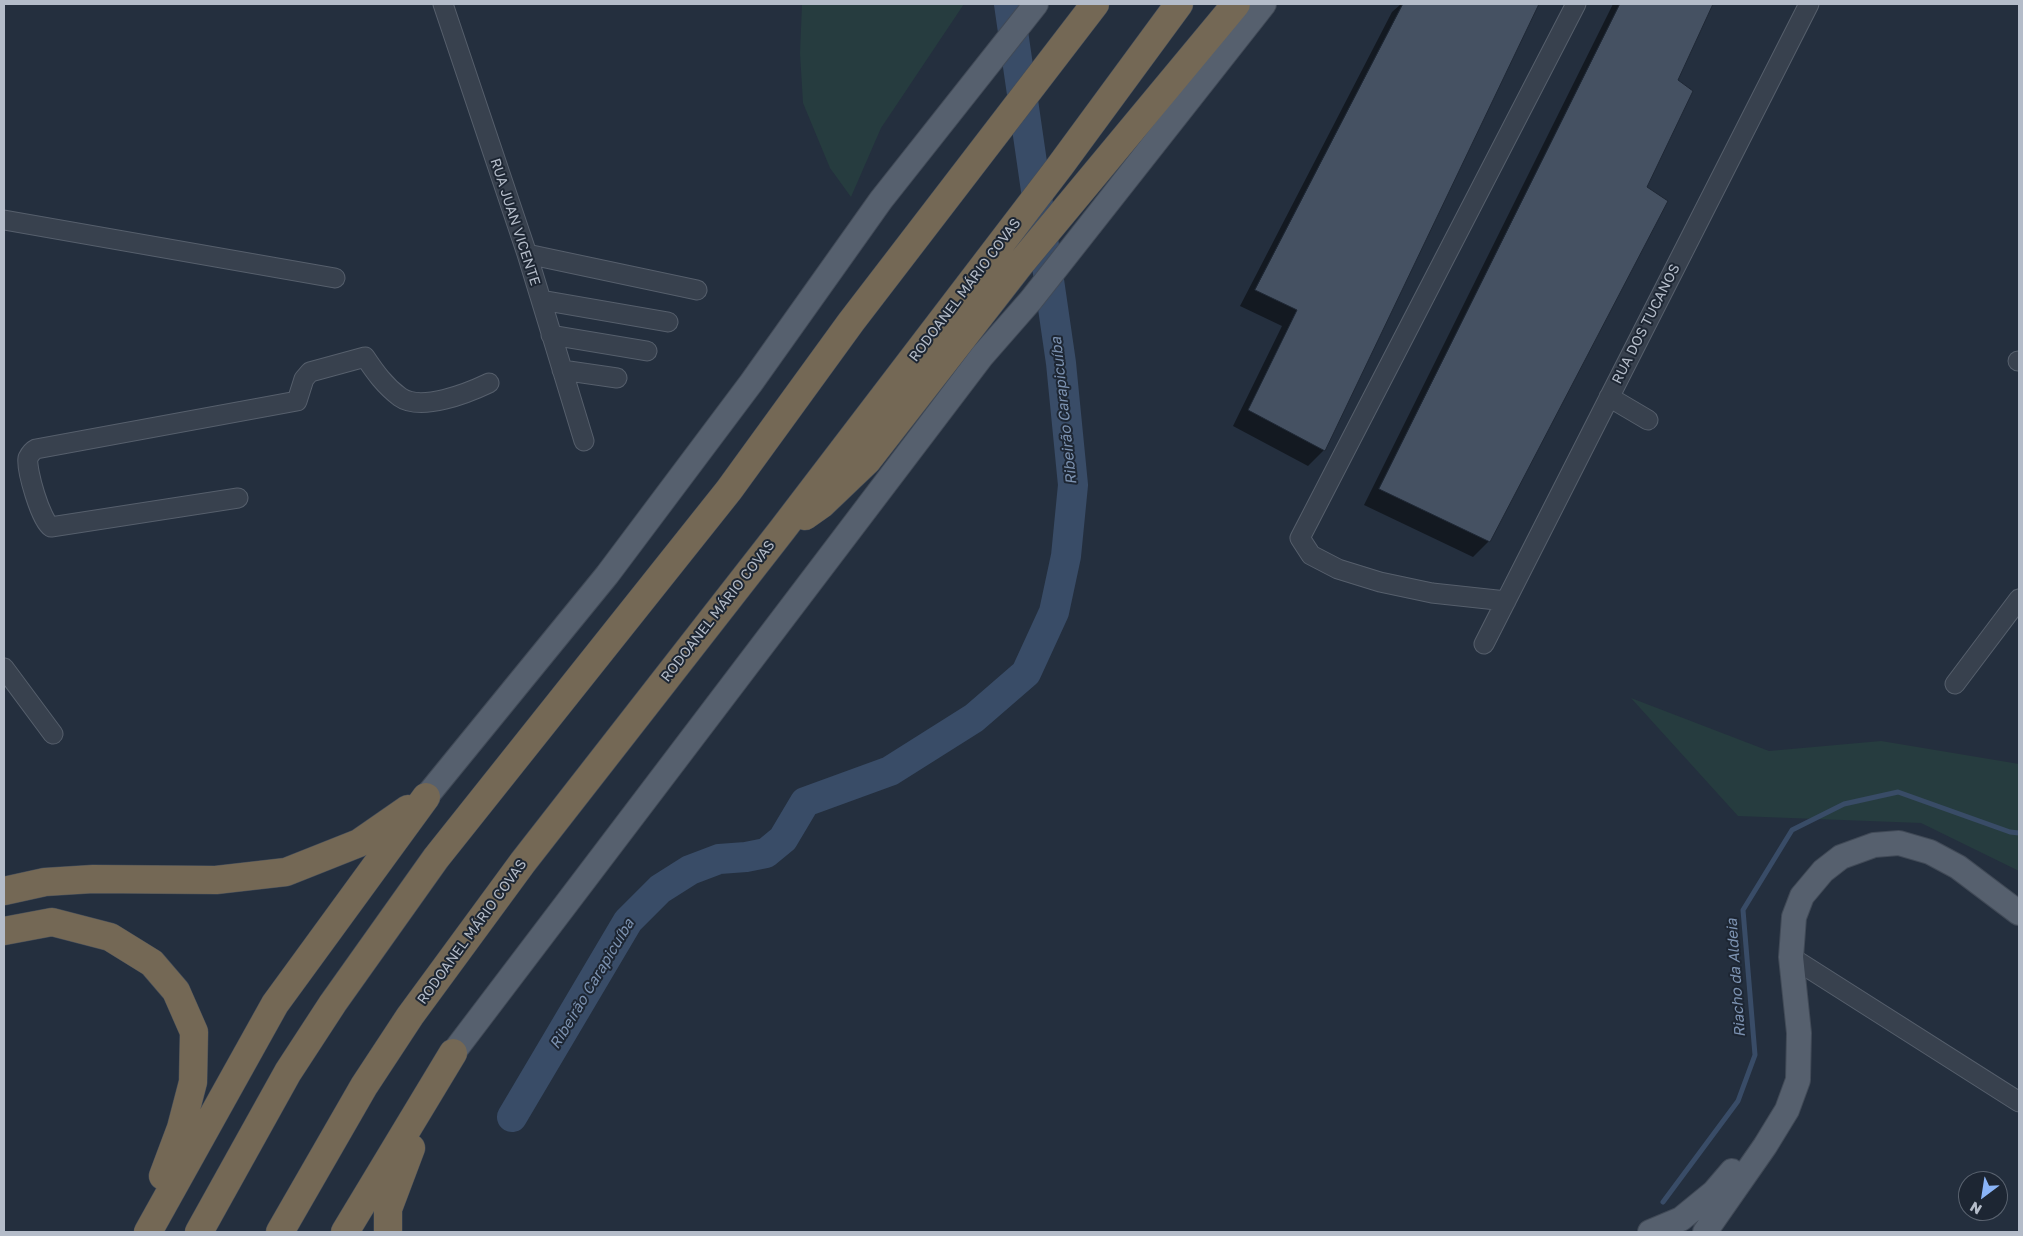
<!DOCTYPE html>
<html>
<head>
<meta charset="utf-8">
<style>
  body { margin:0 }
  #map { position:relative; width:2023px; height:1236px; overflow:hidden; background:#242f3e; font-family:"Golos Text",sans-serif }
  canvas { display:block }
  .frame { position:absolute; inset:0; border:5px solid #b4bcc9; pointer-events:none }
  .north { position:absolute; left:1958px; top:1171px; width:50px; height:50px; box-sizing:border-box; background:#1d2633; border:1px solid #59626f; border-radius:50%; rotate:211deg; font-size:14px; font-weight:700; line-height:20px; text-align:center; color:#b4bcc9 }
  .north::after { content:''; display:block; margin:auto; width:18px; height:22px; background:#8ab4f8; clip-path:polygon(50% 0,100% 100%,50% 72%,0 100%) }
</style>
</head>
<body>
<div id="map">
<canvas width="2023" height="1236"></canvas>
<div class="frame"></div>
<div class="north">N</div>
</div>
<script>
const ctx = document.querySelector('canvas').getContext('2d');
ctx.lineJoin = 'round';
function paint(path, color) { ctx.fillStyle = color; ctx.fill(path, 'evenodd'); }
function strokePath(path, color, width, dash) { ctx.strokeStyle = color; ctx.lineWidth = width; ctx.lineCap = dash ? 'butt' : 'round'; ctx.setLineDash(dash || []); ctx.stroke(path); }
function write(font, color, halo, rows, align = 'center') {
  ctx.font = font + ' "Golos Text",sans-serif'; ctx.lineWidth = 4; ctx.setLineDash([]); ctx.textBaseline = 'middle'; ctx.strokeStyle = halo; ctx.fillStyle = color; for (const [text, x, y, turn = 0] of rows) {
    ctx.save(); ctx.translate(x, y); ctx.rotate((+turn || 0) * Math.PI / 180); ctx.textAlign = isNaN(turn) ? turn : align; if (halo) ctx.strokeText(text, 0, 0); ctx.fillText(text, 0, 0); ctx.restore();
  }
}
const green = new Path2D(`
  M 802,4 L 964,4 L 881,128 L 851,197 L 830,168 L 803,103 L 800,53 Z
  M 1631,698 L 1769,751 L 1881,741 L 2019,764 L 2019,871 L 1921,823 L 1738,816 Z`);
const shadow = new Path2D(`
  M 1401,4 L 1538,4 L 1324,450 L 1308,466 L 1233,426 L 1282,326 L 1240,306 L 1392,12 Z
  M 1613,4 L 1712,4 L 1676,81 L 1645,187 L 1489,541 L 1473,557 L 1364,505 Z`);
const stream = new Path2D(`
  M 1663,1202 L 1738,1101 L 1755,1055 L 1743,910 L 1792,830 L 1844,804 L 1898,792 L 2010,832 L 2019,833`);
const river = new Path2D(`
  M 512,1117 L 628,921 L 660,889 L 690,870 L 719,859 L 746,857 L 766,853 L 783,839 L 805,802 L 890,771 L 974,718 L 1026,673 L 1054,612 L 1066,556 L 1073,485 L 1061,363 L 1009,4`);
const building = new Path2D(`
  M 1403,4 L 1539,4 L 1325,451 L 1248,410 L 1297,310 L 1255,290 Z
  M 1620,4 L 1713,4 L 1678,80 L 1693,91 L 1647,187 L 1668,201 L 1490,542 L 1379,489 Z`);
const minor = new Path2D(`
  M 443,4 L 527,254 L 584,441
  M 4,220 L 335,278
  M 527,254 L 697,290
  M 541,300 L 668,322
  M 551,335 L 647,351
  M 2018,361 L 2019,361
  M 562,370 L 617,378
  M 1609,397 L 1648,420
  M 238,498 L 51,527 C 41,521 26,470 28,458 C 30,454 32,451 36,449 L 297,401 L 304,379 L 310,372 L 365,357 C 375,372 385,386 400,397 C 421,412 468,393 489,383
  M 1506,601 L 1432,593 L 1380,582 L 1338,569 L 1311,555 L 1300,538 L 1576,4
  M 1484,644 L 1809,4
  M 4,668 L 53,734
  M 1955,684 L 2019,599
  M 1791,957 L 2019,1102`);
const major = new Path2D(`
  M 426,797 L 607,575 L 751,383 L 881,200 L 1036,4
  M 453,1053 L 982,356 L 1031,300 L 1264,4
  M 1650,1232 L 1681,1219 L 1714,1192 L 1732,1171
  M 1705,1232 L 1765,1146 L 1787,1110 L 1798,1080 L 1799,1033 L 1791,957 L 1794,917 L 1802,896 L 1823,871 L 1841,857 L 1874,845 L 1899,843 L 1930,852 L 1958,867 L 2019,913`);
const highway = new Path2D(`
  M 805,516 L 822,504 L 867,461 L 1021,263 L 1236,4
  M 4,891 L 45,882 L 93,879 L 216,880 L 286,872 L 359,843 L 408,809
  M 4,931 L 52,922 L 110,937 L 152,963 L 176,991 L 194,1032 L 193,1082 L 181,1128 L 163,1176
  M 148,1232 L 275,1004 L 426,797
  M 199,1232 L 288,1072 L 333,1003 L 436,858 L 729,490 L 851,322 L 1095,4
  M 280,1232 L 364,1086 L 410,1016 L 523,862 L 782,530 L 1060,166 L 1179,4
  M 345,1232 L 453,1053
  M 388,1232 L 388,1209 L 411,1148`);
const streetNames = [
  ["RUA JUAN VICENTE",515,222,72],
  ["RODOANEL MÁRIO COVAS",965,290,-53],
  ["RUA DOS TUCANOS",1646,324,-63],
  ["RODOANEL MÁRIO COVAS",718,611,-52],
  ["RODOANEL MÁRIO COVAS",472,932,-54]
];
const waterNames = [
  ["Ribeirão Carapicuíba",1064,411,-96],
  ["Riacho da Aldeia",1736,978,-94],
  ["Ribeirão Carapicuíba",592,984,-59]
];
paint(green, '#263c3f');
paint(shadow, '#0007');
strokePath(stream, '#394c67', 5);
strokePath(river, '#394c67', 30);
paint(building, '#455162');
strokePath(building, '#1f2835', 1);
strokePath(minor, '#565f6c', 21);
strokePath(major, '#414a57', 26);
strokePath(highway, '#434c59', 29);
strokePath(minor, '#38414e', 19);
strokePath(major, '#56606e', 24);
strokePath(highway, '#746855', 28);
write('14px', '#b4bcc9', '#1d2633', streetNames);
write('italic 15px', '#7c92b1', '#1d2633', waterNames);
</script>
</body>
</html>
